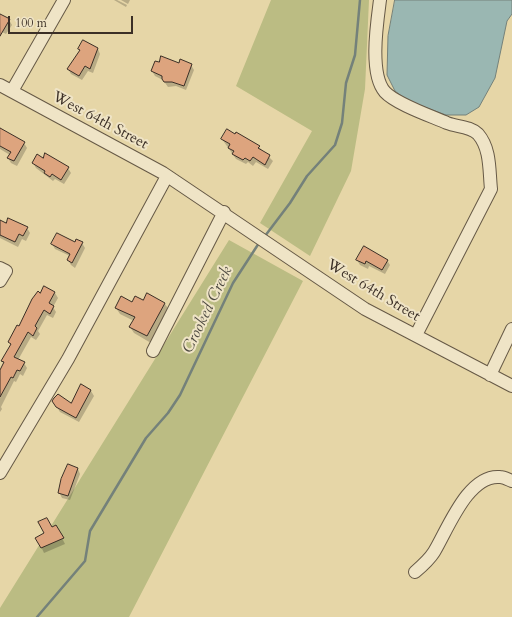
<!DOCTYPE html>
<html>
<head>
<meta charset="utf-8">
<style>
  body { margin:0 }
  #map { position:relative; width:512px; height:617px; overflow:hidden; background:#e6d6a7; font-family:Cardo,serif }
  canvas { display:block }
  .scale { position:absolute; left:8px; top:16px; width:125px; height:18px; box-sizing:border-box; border:2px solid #3b2f26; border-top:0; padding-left:5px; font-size:12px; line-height:14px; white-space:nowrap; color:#3b2f26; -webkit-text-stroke:3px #efe4c6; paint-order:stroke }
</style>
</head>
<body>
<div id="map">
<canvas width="512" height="617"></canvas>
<div class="scale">100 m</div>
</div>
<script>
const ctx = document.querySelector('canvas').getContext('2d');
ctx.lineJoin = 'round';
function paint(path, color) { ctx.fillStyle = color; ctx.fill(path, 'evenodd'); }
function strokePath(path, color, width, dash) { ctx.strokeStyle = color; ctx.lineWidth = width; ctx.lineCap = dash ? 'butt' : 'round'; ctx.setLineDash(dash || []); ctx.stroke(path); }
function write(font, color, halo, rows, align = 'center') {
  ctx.font = font + ' Cardo,serif'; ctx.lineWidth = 4; ctx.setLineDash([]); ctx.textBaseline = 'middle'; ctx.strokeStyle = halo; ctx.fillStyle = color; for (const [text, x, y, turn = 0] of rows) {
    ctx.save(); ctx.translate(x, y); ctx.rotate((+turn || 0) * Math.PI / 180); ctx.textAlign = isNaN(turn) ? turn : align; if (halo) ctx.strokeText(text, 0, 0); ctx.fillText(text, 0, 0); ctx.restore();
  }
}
const green = new Path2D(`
  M 271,0 L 369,0 L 365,89 L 351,171 L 310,256 L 260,223 L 312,131 L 236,86 Z
  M 229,240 L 303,281 L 129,617 L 0,617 L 0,608 Z`);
const water = new Path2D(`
  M 395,0 L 512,0 L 512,14 L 507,21 L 495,78 L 479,107 L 466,115 L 446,115 L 408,101 L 395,91 L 387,75 L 388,36 Z`);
const shadow = new Path2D(`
  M 114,0 L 117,0 L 127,5 L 126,7 Z
  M 121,0 L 130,0 L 128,4 Z
  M 0,15 L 9,20 L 12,25 L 6,34 L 0,31 Z
  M 79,49 L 98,49 L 100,54 L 93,73 L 88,71 L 82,80 L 71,74 L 68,69 L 80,51 Z
  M 191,65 L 194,70 L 186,90 L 176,86 L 168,87 L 163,80 L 155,76 L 152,71 Z
  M 0,130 L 24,143 L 27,148 L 17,166 L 11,163 L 8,158 L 10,155 L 0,149 Z
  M 222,139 L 259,147 L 273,161 L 268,169 L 256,162 L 253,166 L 248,162 L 246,164 L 236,159 Z
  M 33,163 L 68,168 L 71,173 L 64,184 L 55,179 L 53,181 L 36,168 Z
  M 0,221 L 27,228 L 30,233 L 26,241 L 22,239 L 18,247 L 0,238 Z
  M 77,240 L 82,243 L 85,248 L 75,268 L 71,265 L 68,260 L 70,256 L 55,249 L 52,244 L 75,244 Z
  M 357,260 L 387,260 L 390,265 L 385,274 L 369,266 L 368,269 L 360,265 Z
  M 44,287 L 55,293 L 58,298 L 53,307 L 56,312 L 53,318 L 47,315 L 38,331 L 40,334 L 36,340 L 31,337 L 18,360 L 24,363 L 27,368 L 23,376 L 20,374 L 16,382 L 14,381 L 1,407 L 2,409 L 0,412 L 0,374 L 4,365 L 2,361 L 11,345 L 9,342 Z
  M 147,294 L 165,304 L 169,310 L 151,343 L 134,333 L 130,327 L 134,321 L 120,314 L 116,308 L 143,301 Z
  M 82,386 L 91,391 L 94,396 L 79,422 L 60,412 L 53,401 L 71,404 Z
  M 78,469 L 80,474 L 70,500 L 62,498 L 59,492 Z
  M 56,526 L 65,544 L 44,553 L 37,538 Z`);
const stream = new Path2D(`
  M 265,236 L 290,203 L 307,176 L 335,145 L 342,123 L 346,83 L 355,55 L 360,0
  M 37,617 L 85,561 L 90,531 L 146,438 L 168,413 L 180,395 L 233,283 L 259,243`);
const building = new Path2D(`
  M 0,14 L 10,19 L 0,36 Z
  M 83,40 L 98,48 L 90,69 L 85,66 L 79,76 L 67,69 L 80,50 L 78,49 Z
  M 161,56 L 179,63 L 180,59 L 192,64 L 184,86 L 172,82 L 164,82 L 162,79 L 162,76 L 151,71 L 155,61 L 159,62 Z
  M 0,128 L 25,142 L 14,161 L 7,158 L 11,152 L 0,146 Z
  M 227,129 L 235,134 L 236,132 L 260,146 L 258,148 L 270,155 L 265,165 L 253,157 L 250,161 L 245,158 L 243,160 L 232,154 L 234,151 L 228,148 L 230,144 L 221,139 Z
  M 45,153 L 69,167 L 61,180 L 52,174 L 50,177 L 44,173 L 45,171 L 32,163 L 37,154 L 43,158 Z
  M 8,218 L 28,227 L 23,236 L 19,234 L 15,242 L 0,235 L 0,220 L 6,223 Z
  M 57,233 L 75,242 L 76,239 L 83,242 L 72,263 L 67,260 L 70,254 L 51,244 Z
  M 364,246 L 388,260 L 382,270 L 366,261 L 365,264 L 356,260 Z
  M 44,286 L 55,292 L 49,303 L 54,306 L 50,314 L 44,310 L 35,326 L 37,328 L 33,336 L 28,332 L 14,357 L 25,362 L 20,371 L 17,370 L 13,378 L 11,377 L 0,397 L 0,370 L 4,362 L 1,361 L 11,344 L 8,342 L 17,325 L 19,326 L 32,299 L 38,291 L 40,293 Z
  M 147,293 L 165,303 L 147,336 L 129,327 L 135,317 L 115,308 L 121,296 L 132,302 L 135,296 L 143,300 Z
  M 81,384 L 91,390 L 76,418 L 56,407 L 52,401 L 54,398 L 58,394 L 71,403 Z
  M 68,464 L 78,468 L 68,496 L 58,493 L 61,479 Z
  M 47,518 L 52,527 L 56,525 L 64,538 L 41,548 L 35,538 L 44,533 L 38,522 Z`);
const minor = new Path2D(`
  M 380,0 C 377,23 369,74 385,92 C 396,104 431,116 447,123 C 457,127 470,126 478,134 C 491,149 489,171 491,189 L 416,335
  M 0,85 L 163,173 L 365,309 L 512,386
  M 12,91 L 64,0
  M 0,268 L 6,271 L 0,281
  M 153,351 L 224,212
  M 490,375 L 512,329
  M 0,473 L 68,359 L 167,176
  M 415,572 C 422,566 429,560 434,552 C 448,529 468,474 500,477 C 504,477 509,480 512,481`);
const streetNames = [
  ["West 64th Street",100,121,28],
  ["West 64th Street",373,291,31]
];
const waterNames = [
  ["Crooked Creek",208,310,-64]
];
paint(green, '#bbbc83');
paint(water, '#9ab7b2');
strokePath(water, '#74817a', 1);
paint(shadow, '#0003');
strokePath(stream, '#74817a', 2.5);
paint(building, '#dda47e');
strokePath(building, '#3b2f26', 1);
strokePath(minor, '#665946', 14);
strokePath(minor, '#efe4c6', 12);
write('15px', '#3b2f26', '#efe4c6', streetNames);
write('italic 16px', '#4e4a42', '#efe4c6', waterNames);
</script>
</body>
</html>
